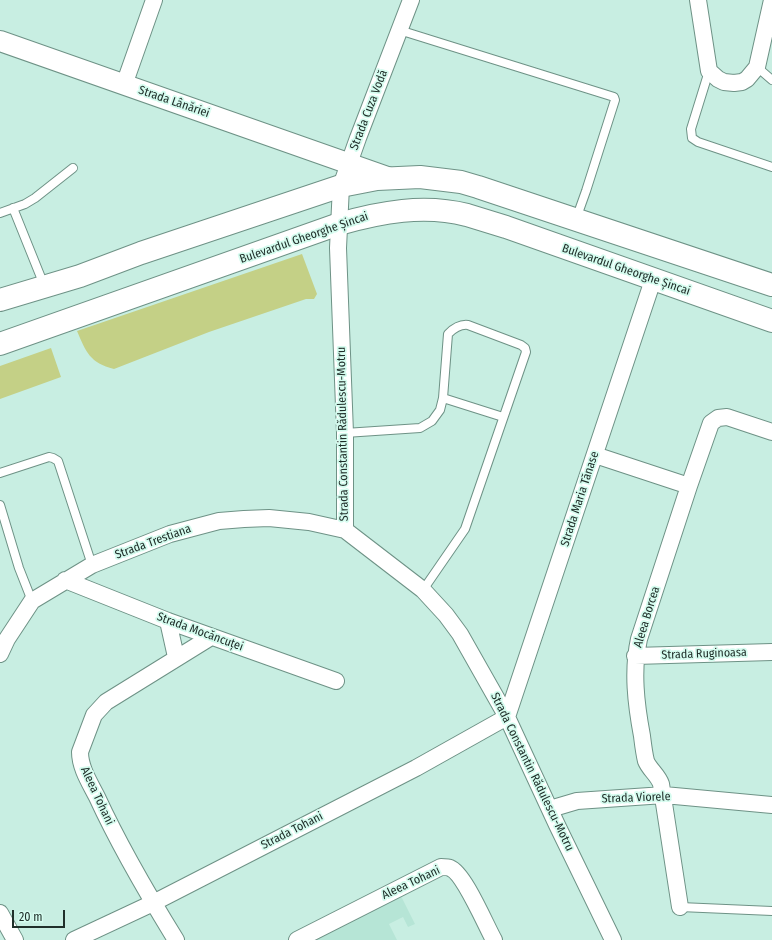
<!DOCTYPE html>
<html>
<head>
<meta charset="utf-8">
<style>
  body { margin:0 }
  #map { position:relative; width:772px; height:940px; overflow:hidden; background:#c8eee2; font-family:"Fira Sans Condensed",sans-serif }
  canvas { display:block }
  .scale { position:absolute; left:12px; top:910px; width:53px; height:18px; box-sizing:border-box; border:2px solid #202f2a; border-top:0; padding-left:5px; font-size:12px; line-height:14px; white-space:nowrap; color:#202f2a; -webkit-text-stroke:3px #d5fcef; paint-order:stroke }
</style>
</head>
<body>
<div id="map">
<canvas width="772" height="940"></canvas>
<div class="scale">20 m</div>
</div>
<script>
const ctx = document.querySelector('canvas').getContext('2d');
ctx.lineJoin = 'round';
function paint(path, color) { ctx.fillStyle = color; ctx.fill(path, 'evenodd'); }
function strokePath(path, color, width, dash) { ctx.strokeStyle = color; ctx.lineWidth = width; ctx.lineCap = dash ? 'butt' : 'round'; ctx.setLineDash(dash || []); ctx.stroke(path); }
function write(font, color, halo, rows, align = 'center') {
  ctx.font = font + ' "Fira Sans Condensed",sans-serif'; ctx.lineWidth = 3.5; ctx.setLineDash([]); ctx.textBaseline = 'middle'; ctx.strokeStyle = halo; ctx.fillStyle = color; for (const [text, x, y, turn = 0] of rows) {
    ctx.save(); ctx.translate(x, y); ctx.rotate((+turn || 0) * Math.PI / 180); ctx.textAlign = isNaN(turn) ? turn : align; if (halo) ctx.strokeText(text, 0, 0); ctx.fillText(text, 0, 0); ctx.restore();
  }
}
const built = new Path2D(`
  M 400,894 L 415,924 L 408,927 L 403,917 L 389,924 L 397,940 L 309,940 Z`);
const green = new Path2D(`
  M 302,254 L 317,294 L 314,299 L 306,299 L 209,332 L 114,369 C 90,363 86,352 77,331 Z
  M 51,348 L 61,377 L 0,399 L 0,366 Z`);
const service = new Path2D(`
  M 399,30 L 614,97 L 615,100 L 586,191 L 576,219
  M 757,67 L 772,80
  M 709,71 L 691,129 L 692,138 L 698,142 L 772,167
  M 13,208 L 44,285
  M 0,213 L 25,204 L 35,198 L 73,168
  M 443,398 L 503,417
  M 345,433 L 420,428 L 432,421 L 440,410 L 443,398 L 448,334 C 454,328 460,324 468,325 L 521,345 L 525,348 L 526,352 L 465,529 L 423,590
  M 0,473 L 49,457 L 53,458 L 58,461 L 92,565
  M 0,505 L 19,568 L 32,601
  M 680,907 L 772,911`);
const minor = new Path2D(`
  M 411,0 L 358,138 L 341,186 L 338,248 L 345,433 L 345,530 L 423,590 L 446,615 L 460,634 L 507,717 L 557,825 L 613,940
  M 698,0 L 709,71 L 718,79 L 724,82 L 734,83 L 742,82 L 747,79 L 757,67 L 772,0
  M 124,85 L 154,0
  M 595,455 L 689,486
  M 65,580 L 168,621 L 336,681
  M 168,621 L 176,657
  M 0,654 L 7,639 L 32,601 L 92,565 L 170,534 L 219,521 L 244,519 L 269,518 L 309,522 L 345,530
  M 635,656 L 772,652
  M 507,717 L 653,280
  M 550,809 L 577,801 L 664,795 L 772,805
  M 680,907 L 661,784 C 658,775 649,769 646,761 C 644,753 643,744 642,736 C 636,704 632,671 639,639 L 689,486 L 711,423 L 718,418 L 727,417 L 772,432
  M 0,913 L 15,940
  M 74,940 L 153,903 L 416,768 L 507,717
  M 176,940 C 147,893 120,847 97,797 C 90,783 80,768 80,752 L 94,715 L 106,702 L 211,637
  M 297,940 L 441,867 C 444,867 448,867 450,868 C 464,873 486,926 494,940`);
const tertiary = new Path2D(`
  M 0,41 L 390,178`);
const secondary = new Path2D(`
  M 0,300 L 80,276 L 141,253 L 341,186 L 377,179 L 420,177 L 461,182 L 478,187 L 772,285
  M 0,344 L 339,224 C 381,212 424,204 467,215 C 480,219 493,223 506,227 L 772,321`);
const streetNames = [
  ["Strada Lânăriei",174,102,19],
  ["Strada Cuza Vodă",369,110,-69],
  ["Bulevardul Gheorghe Șincai",304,238,-19],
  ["Bulevardul Gheorghe Șincai",626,270,19],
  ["Strada Constantin Rădulescu-Motru",343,434,-91],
  ["Strada Maria Tănase",580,499,-72],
  ["Strada Trestiana",153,542,-20],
  ["Aleea Borcea",647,617,-73],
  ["Strada Mocăncuței",200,632,20],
  ["Strada Ruginoasa",704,654,-2],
  ["Strada Constantin Rădulescu-Motru",532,772,64],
  ["Aleea Tohani",97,796,65],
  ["Strada Viorele",636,798,-2],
  ["Strada Tohani",292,831,-27],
  ["Aleea Tohani",411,883,-25]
];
paint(built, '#b6e5d6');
paint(green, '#c4d086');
strokePath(service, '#6e9286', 10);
strokePath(minor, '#6e9286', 18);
strokePath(tertiary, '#6e9286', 22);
strokePath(secondary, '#6e9286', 24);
strokePath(service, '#fff', 8);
strokePath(minor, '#fff', 16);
strokePath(tertiary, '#fff', 20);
strokePath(secondary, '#fff', 22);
write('12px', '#202f2a', '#d5fcef', streetNames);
</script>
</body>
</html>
